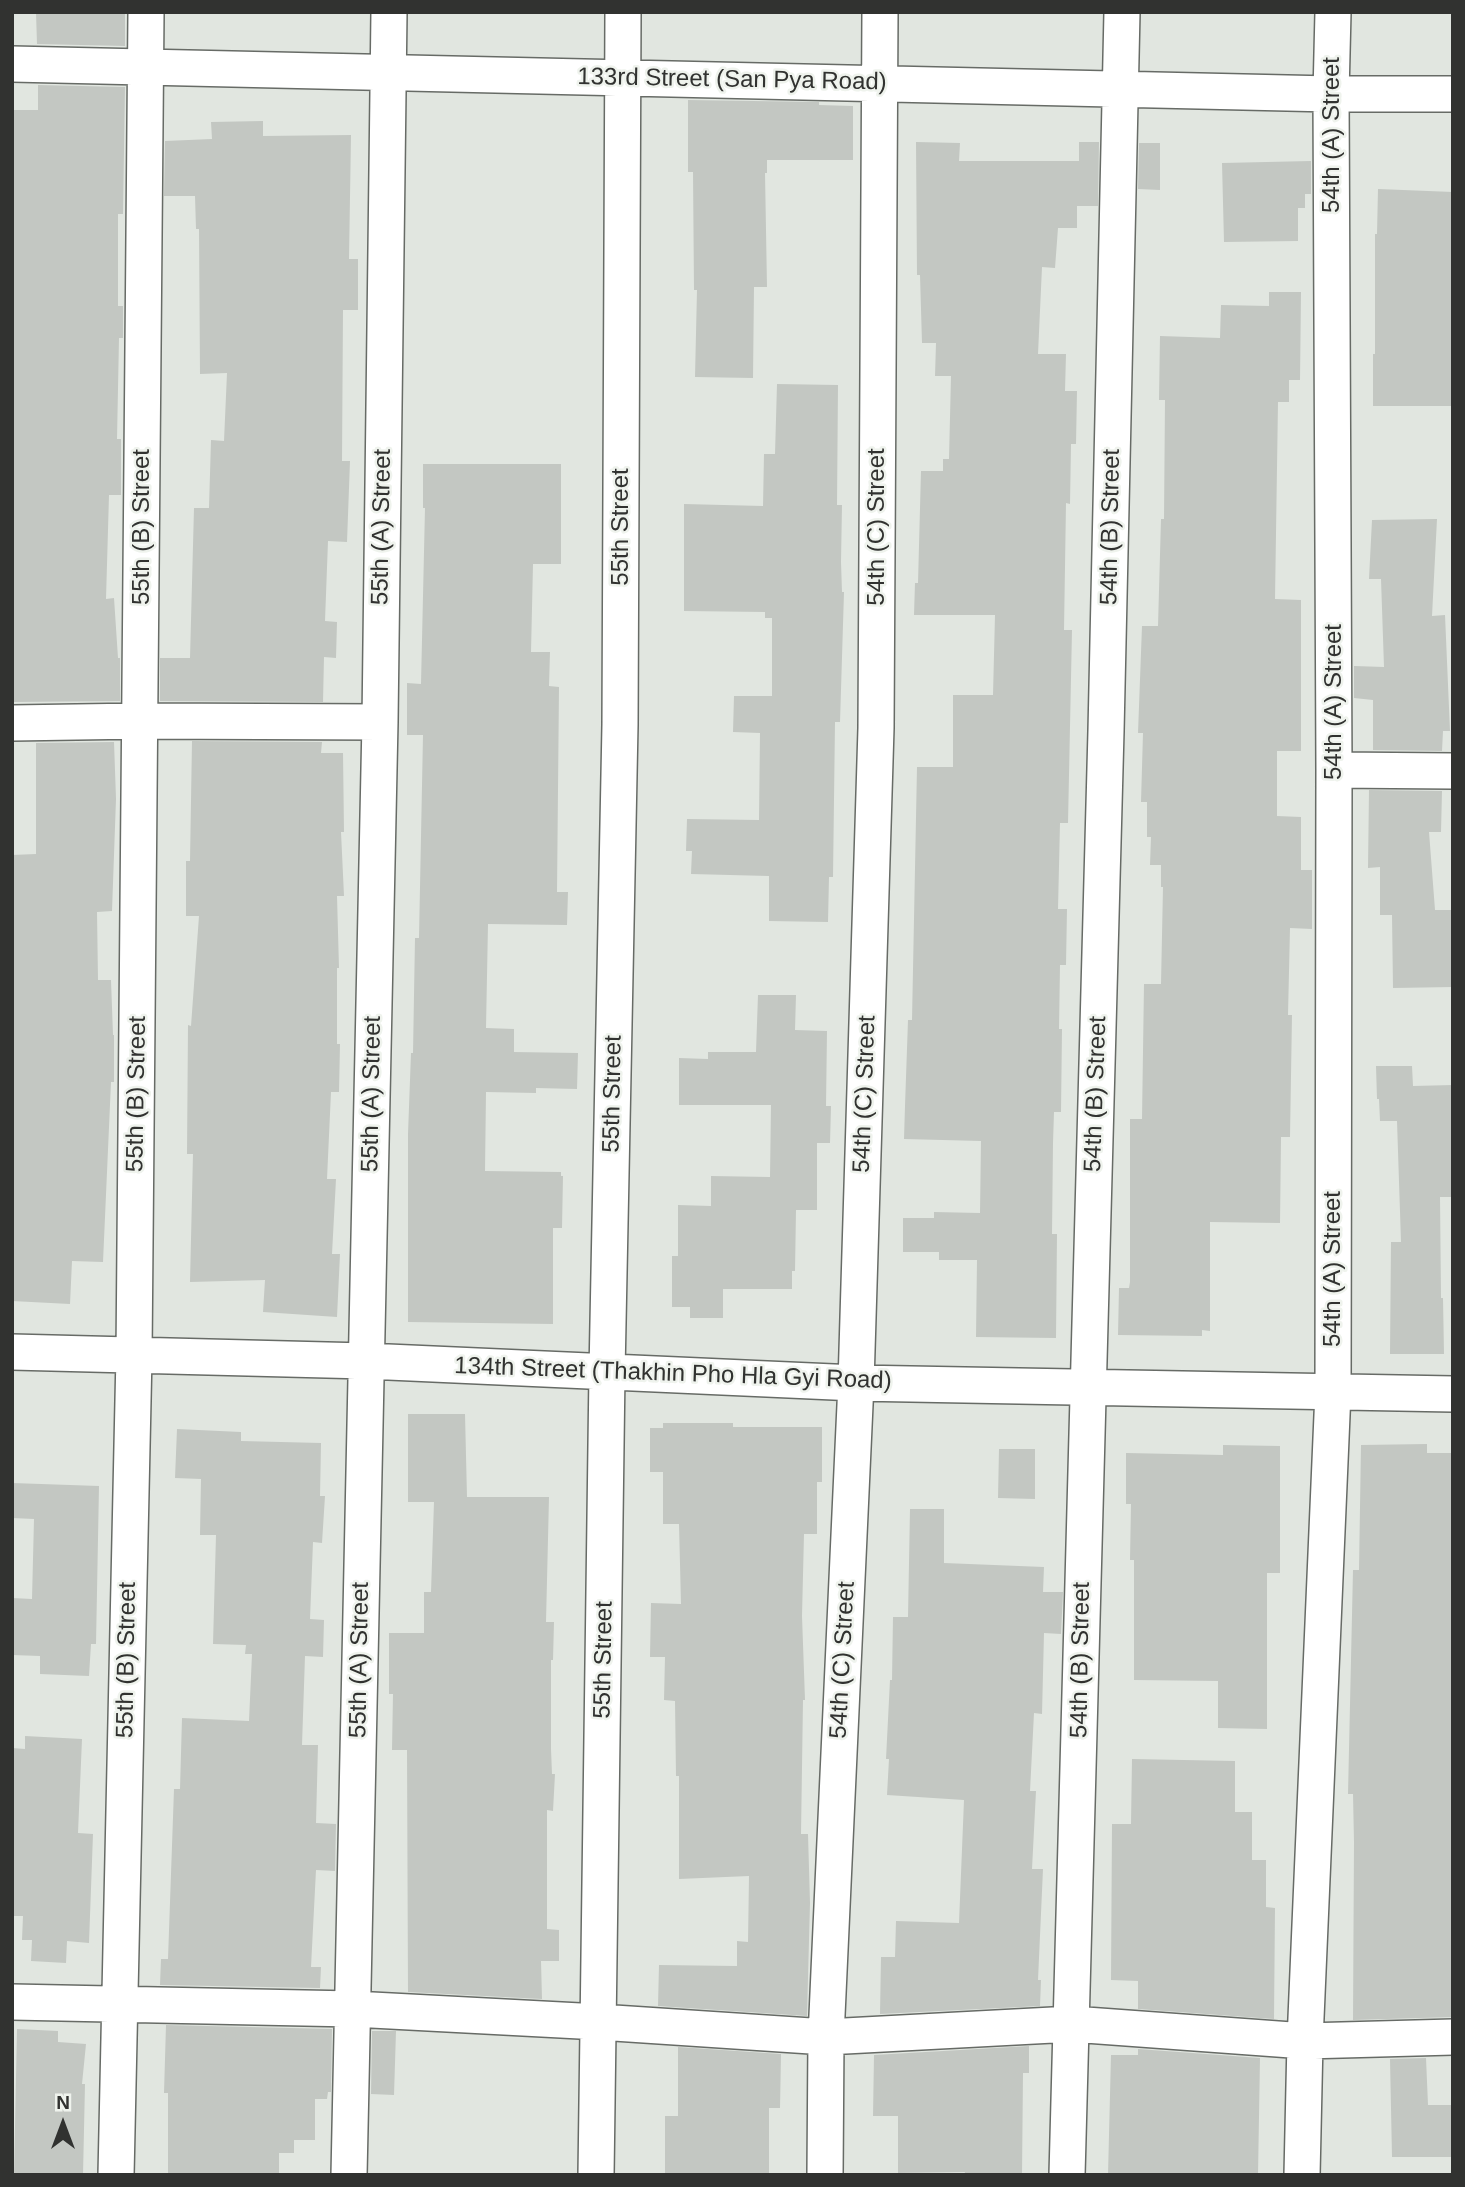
<!DOCTYPE html>
<html>
<head>
<meta charset="utf-8">
<style>
  body { margin:0 }
  #map { position:relative; width:1465px; height:2187px; overflow:hidden; background:#e1e6e0; font-family:Arial,sans-serif }
  canvas { display:block }
  .frame { position:absolute; inset:0; border:14px solid #313230; pointer-events:none }
  .north { position:absolute; left:28px; top:2089px; width:70px; height:70px; -webkit-text-stroke:5px #eff3ed; paint-order:stroke; rotate:0deg; font-size:19px; font-weight:700; line-height:28px; text-align:center; color:#313230 }
  .north::after { content:''; display:block; margin:auto; width:24px; height:32px; background:#313230; clip-path:polygon(50% 0,100% 100%,50% 72%,0 100%) }
</style>
</head>
<body>
<div id="map">
<canvas width="1465" height="2187"></canvas>
<div class="frame"></div>
<div class="north">N</div>
</div>
<script>
const ctx = document.querySelector('canvas').getContext('2d');
ctx.lineJoin = 'round';
function paint(path, color) { ctx.fillStyle = color; ctx.fill(path, 'evenodd'); }
function strokePath(path, color, width, dash) { ctx.strokeStyle = color; ctx.lineWidth = width; ctx.lineCap = dash ? 'butt' : 'round'; ctx.setLineDash(dash || []); ctx.stroke(path); }
function write(font, color, halo, rows, align = 'center') {
  ctx.font = font + ' Arial,sans-serif'; ctx.lineWidth = 5; ctx.setLineDash([]); ctx.textBaseline = 'middle'; ctx.strokeStyle = halo; ctx.fillStyle = color; for (const [text, x, y, turn = 0] of rows) {
    ctx.save(); ctx.translate(x, y); ctx.rotate((+turn || 0) * Math.PI / 180); ctx.textAlign = isNaN(turn) ? turn : align; if (halo) ctx.strokeText(text, 0, 0); ctx.fillText(text, 0, 0); ctx.restore();
  }
}
const building = new Path2D(`
  M 36,12 L 125,12 L 125,46 L 37,44 Z
  M 38,85 L 125,87 L 123,214 L 118,214 L 118,306 L 123,306 L 123,338 L 119,338 L 117,439 L 121,439 L 121,495 L 109,495 L 106,599 L 114,598 L 118,658 L 120,658 L 120,701 L 12,702 L 12,110 L 38,110 Z
  M 688,100 L 819,102 L 819,105 L 853,106 L 853,160 L 767,160 L 767,173 L 765,173 L 767,287 L 754,287 L 753,378 L 695,377 L 697,290 L 694,290 L 693,172 L 688,172 Z
  M 263,121 L 263,136 L 351,135 L 349,259 L 358,259 L 358,310 L 343,310 L 342,461 L 350,461 L 347,542 L 328,541 L 325,621 L 337,622 L 336,658 L 324,657 L 323,702 L 160,701 L 160,658 L 190,658 L 194,508 L 209,508 L 211,440 L 224,441 L 227,373 L 200,374 L 199,229 L 196,229 L 195,196 L 164,196 L 165,141 L 212,139 L 211,122 Z
  M 916,142 L 960,143 L 959,161 L 1079,161 L 1079,142 L 1099,142 L 1098,206 L 1077,206 L 1077,228 L 1058,228 L 1055,268 L 1042,267 L 1038,354 L 1066,354 L 1065,391 L 1077,391 L 1076,444 L 1071,444 L 1070,504 L 1066,503 L 1064,630 L 1072,630 L 1068,823 L 1060,823 L 1058,909 L 1067,909 L 1066,965 L 1060,965 L 1059,1029 L 1062,1029 L 1061,1112 L 1054,1112 L 1053,1143 L 1052,1234 L 1057,1234 L 1056,1338 L 976,1337 L 977,1260 L 939,1260 L 939,1252 L 903,1252 L 903,1218 L 934,1218 L 934,1212 L 980,1213 L 981,1141 L 904,1139 L 905,1106 L 908,1020 L 912,1020 L 917,767 L 953,767 L 953,695 L 993,695 L 995,615 L 914,615 L 915,583 L 918,583 L 921,471 L 943,471 L 943,459 L 949,459 L 951,376 L 935,376 L 936,343 L 922,343 L 920,275 L 917,275 Z
  M 1139,143 L 1160,143 L 1160,190 L 1138,189 Z
  M 1311,161 L 1311,194 L 1305,194 L 1305,208 L 1298,208 L 1298,241 L 1224,242 L 1222,163 Z
  M 1378,189 L 1453,192 L 1453,406 L 1373,406 L 1373,354 L 1375,354 L 1375,234 L 1377,234 Z
  M 1269,292 L 1301,292 L 1300,380 L 1289,380 L 1289,402 L 1278,402 L 1275,599 L 1301,600 L 1301,751 L 1277,751 L 1277,816 L 1301,817 L 1301,870 L 1312,870 L 1312,929 L 1290,928 L 1288,1015 L 1292,1015 L 1290,1137 L 1281,1137 L 1280,1223 L 1210,1222 L 1210,1331 L 1202,1330 L 1202,1336 L 1118,1335 L 1119,1288 L 1129,1288 L 1130,1282 L 1130,1119 L 1142,1119 L 1144,984 L 1161,984 L 1163,887 L 1161,887 L 1161,865 L 1150,865 L 1151,837 L 1147,837 L 1147,802 L 1141,802 L 1143,733 L 1138,733 L 1142,626 L 1158,626 L 1161,519 L 1164,519 L 1165,400 L 1159,400 L 1160,336 L 1220,338 L 1221,305 L 1269,306 Z
  M 777,384 L 838,385 L 837,505 L 842,505 L 841,562 L 842,592 L 844,592 L 840,722 L 835,722 L 833,877 L 829,877 L 828,922 L 769,921 L 769,876 L 691,874 L 692,851 L 686,851 L 687,819 L 759,820 L 760,733 L 733,732 L 734,696 L 772,696 L 772,618 L 765,618 L 765,612 L 684,611 L 684,504 L 763,506 L 764,454 L 775,454 Z
  M 423,464 L 561,464 L 561,564 L 533,564 L 531,652 L 550,652 L 549,686 L 559,687 L 557,892 L 568,892 L 567,925 L 488,924 L 486,1028 L 514,1029 L 514,1052 L 578,1053 L 577,1089 L 536,1088 L 536,1093 L 486,1092 L 485,1171 L 561,1172 L 561,1176 L 563,1176 L 562,1228 L 553,1228 L 553,1324 L 408,1322 L 408,1134 L 411,1053 L 413,1053 L 415,938 L 419,938 L 423,735 L 407,735 L 407,683 L 421,684 L 425,508 L 423,508 Z
  M 1437,519 L 1432,616 L 1445,615 L 1450,731 L 1443,731 L 1442,751 L 1373,750 L 1373,700 L 1354,698 L 1354,666 L 1384,667 L 1381,579 L 1369,579 L 1372,520 Z
  M 192,741 L 322,742 L 321,753 L 343,753 L 344,832 L 341,832 L 344,896 L 337,896 L 339,968 L 337,968 L 337,1044 L 340,1044 L 339,1092 L 331,1092 L 327,1179 L 336,1179 L 332,1254 L 340,1254 L 337,1317 L 263,1312 L 265,1280 L 190,1282 L 193,1154 L 187,1154 L 188,1025 L 191,1026 L 199,916 L 186,916 L 186,861 L 190,861 Z
  M 114,742 L 116,799 L 112,911 L 97,912 L 98,980 L 111,980 L 113,1035 L 114,1035 L 114,1082 L 111,1082 L 103,1262 L 72,1261 L 70,1304 L 12,1301 L 12,855 L 36,854 L 36,743 Z
  M 1369,790 L 1442,791 L 1441,832 L 1429,832 L 1435,910 L 1453,910 L 1453,987 L 1393,988 L 1392,915 L 1380,915 L 1380,867 L 1368,868 Z
  M 758,995 L 796,995 L 795,1030 L 827,1031 L 826,1106 L 831,1106 L 830,1143 L 817,1143 L 817,1210 L 796,1210 L 795,1271 L 792,1271 L 792,1289 L 723,1289 L 723,1318 L 690,1318 L 690,1307 L 672,1307 L 672,1256 L 678,1256 L 678,1205 L 711,1206 L 711,1176 L 770,1177 L 771,1105 L 679,1105 L 679,1058 L 708,1059 L 708,1052 L 756,1052 Z
  M 1376,1066 L 1412,1066 L 1413,1086 L 1453,1085 L 1453,1197 L 1440,1197 L 1441,1298 L 1443,1298 L 1444,1354 L 1390,1354 L 1391,1242 L 1401,1242 L 1397,1121 L 1380,1121 L 1379,1099 L 1377,1099 Z
  M 408,1414 L 465,1414 L 467,1497 L 549,1497 L 546,1622 L 554,1622 L 553,1660 L 551,1660 L 551,1749 L 552,1774 L 555,1774 L 553,1811 L 547,1810 L 547,1929 L 559,1930 L 559,1961 L 541,1961 L 542,1999 L 408,1992 L 407,1750 L 392,1750 L 393,1694 L 389,1694 L 389,1633 L 424,1633 L 424,1592 L 431,1592 L 434,1502 L 408,1502 Z
  M 663,1423 L 733,1423 L 733,1427 L 822,1427 L 822,1482 L 817,1482 L 817,1534 L 804,1534 L 802,1616 L 805,1700 L 803,1700 L 801,1834 L 808,1834 L 810,1903 L 807,2016 L 658,2006 L 659,1965 L 737,1966 L 737,1941 L 748,1942 L 749,1876 L 679,1879 L 679,1776 L 676,1776 L 675,1701 L 664,1700 L 665,1657 L 650,1657 L 651,1603 L 681,1604 L 679,1524 L 663,1524 L 663,1472 L 650,1472 L 650,1428 L 663,1428 Z
  M 177,1429 L 241,1432 L 241,1441 L 321,1443 L 320,1496 L 325,1496 L 322,1543 L 313,1542 L 310,1619 L 324,1620 L 323,1657 L 305,1656 L 302,1745 L 318,1745 L 316,1823 L 336,1824 L 335,1871 L 316,1870 L 311,1967 L 321,1967 L 320,1988 L 160,1985 L 161,1959 L 168,1959 L 174,1789 L 180,1789 L 182,1718 L 249,1721 L 252,1654 L 245,1654 L 246,1645 L 213,1644 L 216,1535 L 200,1535 L 201,1479 L 175,1478 Z
  M 1427,1444 L 1427,1453 L 1453,1453 L 1453,2017 L 1353,2020 L 1354,1842 L 1353,1794 L 1348,1794 L 1353,1570 L 1359,1570 L 1361,1445 Z
  M 1223,1445 L 1280,1446 L 1280,1573 L 1267,1573 L 1267,1729 L 1218,1728 L 1218,1681 L 1134,1680 L 1134,1560 L 1130,1560 L 1131,1504 L 1126,1504 L 1126,1453 L 1223,1455 Z
  M 999,1449 L 1035,1449 L 1035,1499 L 998,1498 Z
  M 12,1483 L 99,1486 L 96,1644 L 91,1644 L 89,1676 L 40,1674 L 40,1656 L 12,1655 L 12,1598 L 32,1599 L 34,1519 L 12,1518 Z
  M 910,1509 L 944,1509 L 944,1563 L 1044,1567 L 1043,1592 L 1063,1592 L 1061,1634 L 1044,1633 L 1042,1714 L 1034,1713 L 1030,1791 L 1036,1791 L 1032,1869 L 1043,1869 L 1038,1980 L 1041,1980 L 1040,2006 L 880,2014 L 881,1957 L 895,1957 L 896,1921 L 959,1923 L 964,1800 L 887,1795 L 889,1759 L 886,1759 L 890,1680 L 892,1680 L 893,1617 L 908,1617 Z
  M 25,1736 L 82,1739 L 78,1833 L 93,1834 L 89,1943 L 67,1941 L 66,1963 L 31,1961 L 32,1940 L 22,1940 L 23,1916 L 12,1916 L 12,1748 L 25,1749 Z
  M 1132,1759 L 1235,1761 L 1235,1812 L 1252,1812 L 1252,1860 L 1266,1860 L 1266,1907 L 1275,1908 L 1274,2019 L 1138,2009 L 1138,1981 L 1111,1980 L 1112,1824 L 1131,1824 Z
  M 166,2025 L 332,2029 L 331,2092 L 328,2092 L 327,2099 L 315,2099 L 315,2140 L 294,2140 L 294,2153 L 279,2153 L 279,2175 L 168,2175 L 168,2093 L 164,2093 Z
  M 17,2029 L 58,2031 L 58,2042 L 86,2044 L 82,2084 L 85,2084 L 83,2175 L 14,2175 Z
  M 372,2031 L 396,2031 L 394,2095 L 371,2094 Z
  M 1029,2046 L 1029,2073 L 1023,2073 L 1022,2175 L 964,2175 L 965,2172 L 898,2173 L 898,2116 L 873,2116 L 874,2055 Z
  M 678,2047 L 781,2054 L 780,2108 L 769,2108 L 769,2175 L 665,2175 L 665,2116 L 678,2116 Z
  M 1138,2049 L 1260,2058 L 1258,2175 L 1108,2175 L 1111,2055 L 1138,2055 Z
  M 1426,2058 L 1428,2105 L 1453,2105 L 1453,2157 L 1392,2157 L 1390,2059 Z`);
const street = new Path2D(`
  M 12,64 L 1331,94 L 1453,94
  M 12,723 L 141,721 L 380,722
  M 1334,770 L 1453,771
  M 12,1352 L 366,1361 L 856,1383 L 1453,1394
  M 12,2002 L 353,2009 L 599,2022 L 826,2037 L 1072,2024 L 1305,2041 L 1453,2037
  M 116,2175 L 134,1355 L 146,12
  M 349,2175 L 380,722 L 389,12
  M 596,2175 L 607,1372 L 620,725 L 623,12
  M 825,2175 L 826,2037 L 856,1383 L 876,728 L 880,12
  M 1067,2175 L 1106,731 L 1122,12
  M 1302,2175 L 1305,2041 L 1333,1392 L 1334,770 L 1331,94 L 1333,12`);
const streetNames = [
  ["133rd Street (San Pya Road)",732,80,1],
  ["54th (A) Street",1332,135,-90],
  ["55th (B) Street",142,527,-90],
  ["55th (A) Street",382,527,-89],
  ["55th Street",621,527,-90],
  ["54th (C) Street",877,527,-90],
  ["54th (B) Street",1111,527,-89],
  ["54th (A) Street",1334,702,-90],
  ["55th (B) Street",137,1094,-89],
  ["55th (A) Street",372,1094,-89],
  ["55th Street",613,1094,-89],
  ["54th (C) Street",865,1094,-88],
  ["54th (B) Street",1096,1094,-88],
  ["54th (A) Street",1333,1269,-90],
  ["134th Street (Thakhin Pho Hla Gyi Road)",673,1374,2],
  ["55th (B) Street",127,1660,-89],
  ["55th (A) Street",360,1660,-89],
  ["55th Street",604,1660,-89],
  ["54th (C) Street",843,1660,-87],
  ["54th (B) Street",1081,1660,-89]
];
paint(building, '#c3c7c2');
strokePath(street, '#676b66', 38);
strokePath(street, '#fff', 35);
write('24px', '#313230', '#eff3ed', streetNames);
</script>
</body>
</html>
